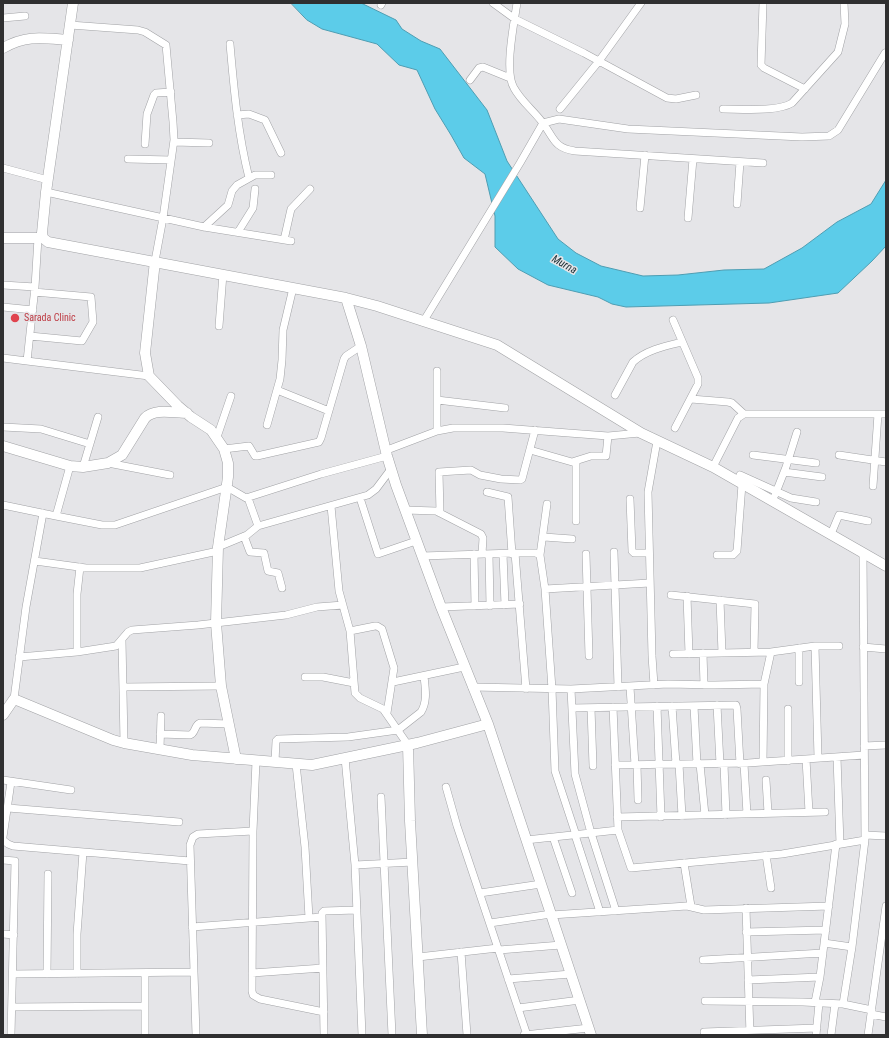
<!DOCTYPE html>
<html>
<head>
<meta charset="utf-8">
<style>
  body { margin:0 }
  #map { position:relative; width:889px; height:1038px; overflow:hidden; background:#e5e5e8; font-family:"Roboto Condensed",sans-serif }
  canvas { display:block }
  .frame { position:absolute; inset:0; border:4px solid #2f2f30; pointer-events:none }
</style>
</head>
<body>
<div id="map">
<canvas width="889" height="1038"></canvas>
<div class="frame"></div>
</div>
<script>
const ctx = document.querySelector('canvas').getContext('2d');
ctx.lineJoin = 'round';
function paint(path, color) { ctx.fillStyle = color; ctx.fill(path, 'evenodd'); }
function strokePath(path, color, width, dash) { ctx.strokeStyle = color; ctx.lineWidth = width; ctx.lineCap = dash ? 'butt' : 'round'; ctx.setLineDash(dash || []); ctx.stroke(path); }
function write(font, color, halo, rows, align = 'center') {
  ctx.font = font + ' "Roboto Condensed",sans-serif'; ctx.lineWidth = 3; ctx.setLineDash([]); ctx.textBaseline = 'middle'; ctx.strokeStyle = halo; ctx.fillStyle = color; for (const [text, x, y, turn = 0] of rows) {
    ctx.save(); ctx.translate(x, y); ctx.rotate((+turn || 0) * Math.PI / 180); ctx.textAlign = isNaN(turn) ? turn : align; if (halo) ctx.strokeText(text, 0, 0); ctx.fillText(text, 0, 0); ctx.restore();
  }
}
const water = new Path2D(`
  M 291,3 L 361,3 L 396,20 L 402,29 L 421,41 L 440,49 L 487,110 L 507,161 L 558,239 L 576,253 L 601,266 L 643,276 L 678,275 L 724,270 L 764,269 L 802,248 L 837,222 L 871,204 L 886,180 L 886,246 L 872,261 L 838,293 L 769,303 L 626,307 L 612,304 L 598,297 L 548,285 L 518,269 L 495,247 L 495,216 L 485,174 L 464,158 L 451,135 L 435,109 L 417,70 L 399,65 L 377,44 L 322,29 L 307,20 Z`);
const street = new Path2D(`
  M 493,3 L 515,19 L 584,53 L 667,98 L 676,99 L 696,95
  M 517,3 C 514,23 504,72 514,88 C 521,101 533,110 542,122 C 554,137 553,148 575,151 L 763,163
  M 763,3 L 761,65 L 764,68 L 805,89
  M 381,5 L 382,3
  M 3,18 L 25,16
  M 70,25 L 138,30 L 145,32 L 166,45 L 173,122 L 174,140 L 163,218 L 155,261
  M 230,44 C 234,90 238,134 249,178
  M 470,80 L 479,68 L 483,67 L 510,78
  M 560,109 L 599,61 L 641,3
  M 723,109 C 741,109 778,112 792,103 L 838,52 L 845,24 L 844,3
  M 237,115 L 249,114 L 265,120 L 281,153
  M 174,142 L 209,143
  M 145,144 L 147,114 L 154,95 L 156,93 L 171,92
  M 128,159 L 171,160
  M 3,168 L 48,180
  M 46,192 L 204,227 L 291,241
  M 737,204 L 740,162
  M 640,208 L 645,155
  M 688,218 L 693,159
  M 204,227 L 228,205 L 232,191 L 237,185 L 255,175 L 271,175
  M 238,232 L 253,208 L 255,189
  M 38,238 L 35,287 L 27,361 L 149,376
  M 284,240 L 291,209 L 310,189
  M 3,285 L 35,287
  M 3,307 L 33,310
  M 673,320 L 698,378 L 698,384 L 675,428
  M 423,322 L 520,163 L 543,123 L 559,119 L 628,129 L 802,137 L 829,136 L 838,130 L 885,53
  M 219,326 L 223,274
  M 30,336 L 82,341 L 93,322 L 91,297 L 34,292
  M 3,358 L 27,361
  M 437,371 L 437,431
  M 277,390 L 329,411
  M 615,395 L 633,362 C 646,350 665,346 682,342
  M 691,399 L 728,402 L 732,403 L 744,414
  M 437,400 L 505,408
  M 267,425 L 280,379 L 282,360 L 283,330 L 293,288
  M 3,427 L 41,429 L 90,444
  M 217,437 L 231,396
  M 224,449 L 249,446 L 255,456 L 257,456 L 319,442 L 321,438 L 344,359 L 346,356 L 361,346
  M 387,450 L 437,431 L 453,428 L 503,428 L 608,436 L 640,433
  M 530,450 L 572,462 L 591,456 L 606,456 L 608,436
  M 753,455 L 816,463
  M 839,455 L 886,462
  M 576,462 L 576,521
  M 108,463 L 170,475
  M 83,467 L 98,417
  M 713,467 L 738,418 L 744,414 L 886,414
  M 784,472 L 822,477
  M 740,475 L 791,498 L 816,502
  M 873,486 L 878,414
  M 487,492 L 508,497 L 512,554
  M 775,495 L 786,467 L 797,432
  M 248,498 L 258,526
  M 360,498 L 378,554 L 416,541
  M 630,499 L 632,551 L 634,553 L 649,553
  M 3,505 L 56,516 L 70,466
  M 331,506 L 339,591 L 350,631 L 355,693 L 360,698 L 383,709 L 408,745
  M 405,510 L 436,511 L 481,534 L 483,538 L 482,554
  M 440,513 L 439,472 L 471,470 L 480,475 L 501,479 L 520,480 L 522,479 L 535,430
  M 56,516 L 102,525 L 115,525 L 227,487 L 246,498 L 321,474 L 387,456
  M 831,534 L 839,515 L 868,521
  M 244,536 L 250,552 L 264,553 L 268,571 L 278,573 L 282,588
  M 544,537 L 572,539
  M 218,547 L 247,535 L 258,526 L 368,495 L 376,489 L 391,469
  M 614,552 L 618,687
  M 515,553 L 526,689
  M 474,554 L 475,606
  M 489,554 L 490,606
  M 503,554 L 505,605
  M 586,554 L 589,656
  M 540,555 L 547,504
  M 717,555 L 733,555 L 737,551 L 742,484
  M 422,556 L 515,553 L 536,553 L 540,555 L 545,589 L 552,689 L 555,771 L 576,835
  M 35,561 L 86,568 L 140,568 L 218,551
  M 545,589 L 650,583
  M 671,595 L 755,604 L 754,652
  M 687,596 L 689,654
  M 720,600 L 722,653
  M 441,607 L 520,604
  M 350,631 L 375,626 L 377,626 L 382,629 L 394,668 L 387,713
  M 122,640 L 124,743
  M 815,646 L 818,758
  M 863,647 L 886,649
  M 77,652 L 77,594 L 80,567
  M 703,653 L 704,685
  M 673,654 L 771,652
  M 19,657 L 77,652 L 116,646 L 128,632 L 132,630 L 198,625 L 286,615 L 317,607 L 343,605
  M 305,677 L 323,677 L 354,683
  M 393,682 L 464,667
  M 799,682 L 799,648
  M 654,685 L 652,656 L 648,492 L 657,441
  M 123,687 L 221,686
  M 472,687 L 571,689 L 668,684 L 715,685 L 764,684 L 771,652 L 815,646 L 839,646
  M 630,687 L 635,765
  M 571,689 L 575,774 L 591,833 L 616,911
  M 14,699 L 26,607 L 43,513
  M 717,705 L 720,764
  M 657,706 L 661,817
  M 672,706 L 676,764
  M 694,706 L 697,764
  M 613,707 L 618,830
  M 572,708 L 736,705 L 737,709 L 740,764
  M 591,708 L 593,766
  M 788,709 L 788,761
  M 160,734 L 190,735 C 196,733 194,725 200,723 L 229,724
  M 864,746 L 886,745
  M 160,749 L 161,716
  M 837,757 L 840,844
  M 345,758 L 355,865 L 362,1035
  M 806,759 L 809,812
  M 275,762 L 276,741 L 278,739 L 348,737 L 398,730 L 421,712 C 428,701 425,687 424,676
  M 763,762 L 764,684
  M 296,764 L 305,847 L 309,918
  M 679,764 L 682,816
  M 700,764 L 705,815
  M 724,764 L 726,815
  M 744,764 L 747,814
  M 615,765 L 748,763 L 864,755
  M 637,765 L 638,800
  M 3,780 L 71,790
  M 766,780 L 768,813
  M 446,787 L 457,826 L 527,1035
  M 381,797 L 392,1035
  M 8,808 L 179,822
  M 617,817 L 825,812
  M 253,831 L 256,761
  M 575,835 L 600,912
  M 865,835 L 886,836
  M 3,837 L 11,782
  M 553,837 L 572,893
  M 3,840 L 8,844 L 13,846 L 190,861
  M 526,840 L 618,830 L 631,868 L 782,854 L 865,840 L 863,552
  M 766,855 L 771,888
  M 3,860 L 15,861 L 11,1035
  M 684,863 L 691,906
  M 355,865 L 413,862
  M 480,893 L 541,884
  M 746,908 L 750,1035
  M 551,915 L 687,906 L 704,910 L 829,906
  M 490,923 L 551,914
  M 192,927 L 322,917
  M 746,932 L 826,930
  M 3,934 L 14,935
  M 824,943 L 852,947
  M 499,950 L 561,945
  M 461,952 L 467,1035
  M 418,957 L 498,948
  M 703,960 L 823,953
  M 145,973 L 145,1035
  M 252,973 L 323,968
  M 13,974 L 193,972
  M 47,974 L 48,874
  M 77,974 L 77,934 L 83,852
  M 508,979 L 571,974
  M 748,980 L 820,977
  M 705,1001 L 803,1002 L 843,1004 L 852,947 L 865,840
  M 815,1002 L 820,977 L 836,844
  M 843,1004 L 872,1010
  M 12,1007 L 145,1006
  M 518,1008 L 580,1000
  M 871,1014 L 886,1017
  M 704,1032 L 817,1028
  M 196,1035 L 190,845 L 193,837 L 198,834 L 253,831 L 252,991 L 253,995 L 260,999 L 324,1012
  M 324,1035 L 322,913 L 324,911 L 357,910
  M 524,1035 L 589,1028
  M 816,1035 L 819,1003
  M 831,1035 L 835,1004
  M 868,1035 L 886,906`);
const secondary = new Path2D(`
  M 73,3 L 46,192 L 42,233 L 43,238 L 48,242 L 346,298 L 361,346 L 387,456 L 396,485 L 441,607 L 488,724 L 591,1035
  M 3,48 C 27,35 41,38 68,40
  M 3,238 L 43,238
  M 155,261 L 145,353 L 149,376 L 178,406 L 191,417 L 211,430 L 224,449 L 228,463 L 228,477 L 218,547 L 216,623 L 221,686 L 236,759
  M 346,298 L 377,306 L 497,345 L 641,433 L 713,467 L 886,566
  M 3,446 L 70,466 L 83,467 L 108,463 L 122,455 L 145,418 C 155,408 173,413 187,413
  M 3,715 L 14,699 L 113,740 L 124,743 L 192,755 L 312,765 L 417,743 L 488,724
  M 408,745 L 410,821 L 422,1035`);
const markers = [
  [15,318,5,"#e0444e"]
];
const healthNames = [
  ["Sarada Clinic",24,318]
];
const waterNames = [
  ["Murna",564,265,29]
];
paint(water, '#5ccce9');
strokePath(water, '#4e9db2', 1);
strokePath(street, '#a1a2a5', 8);
strokePath(secondary, '#a1a2a5', 11);
strokePath(street, '#fff', 7);
strokePath(secondary, '#fff', 10);
for (const [x, y, r, color] of markers) { const dot = new Path2D(); dot.arc(x, y, r, 0, 2 * Math.PI); ctx.fillStyle = color; ctx.fill(dot); strokePath(dot, '#e5e5e8', 1.5); }
write('10px', '#be3a42', '#e5e5e8', healthNames, 'left');
write('italic 11px', '#1c3036', '#e5e5e8', waterNames);
</script>
</body>
</html>
